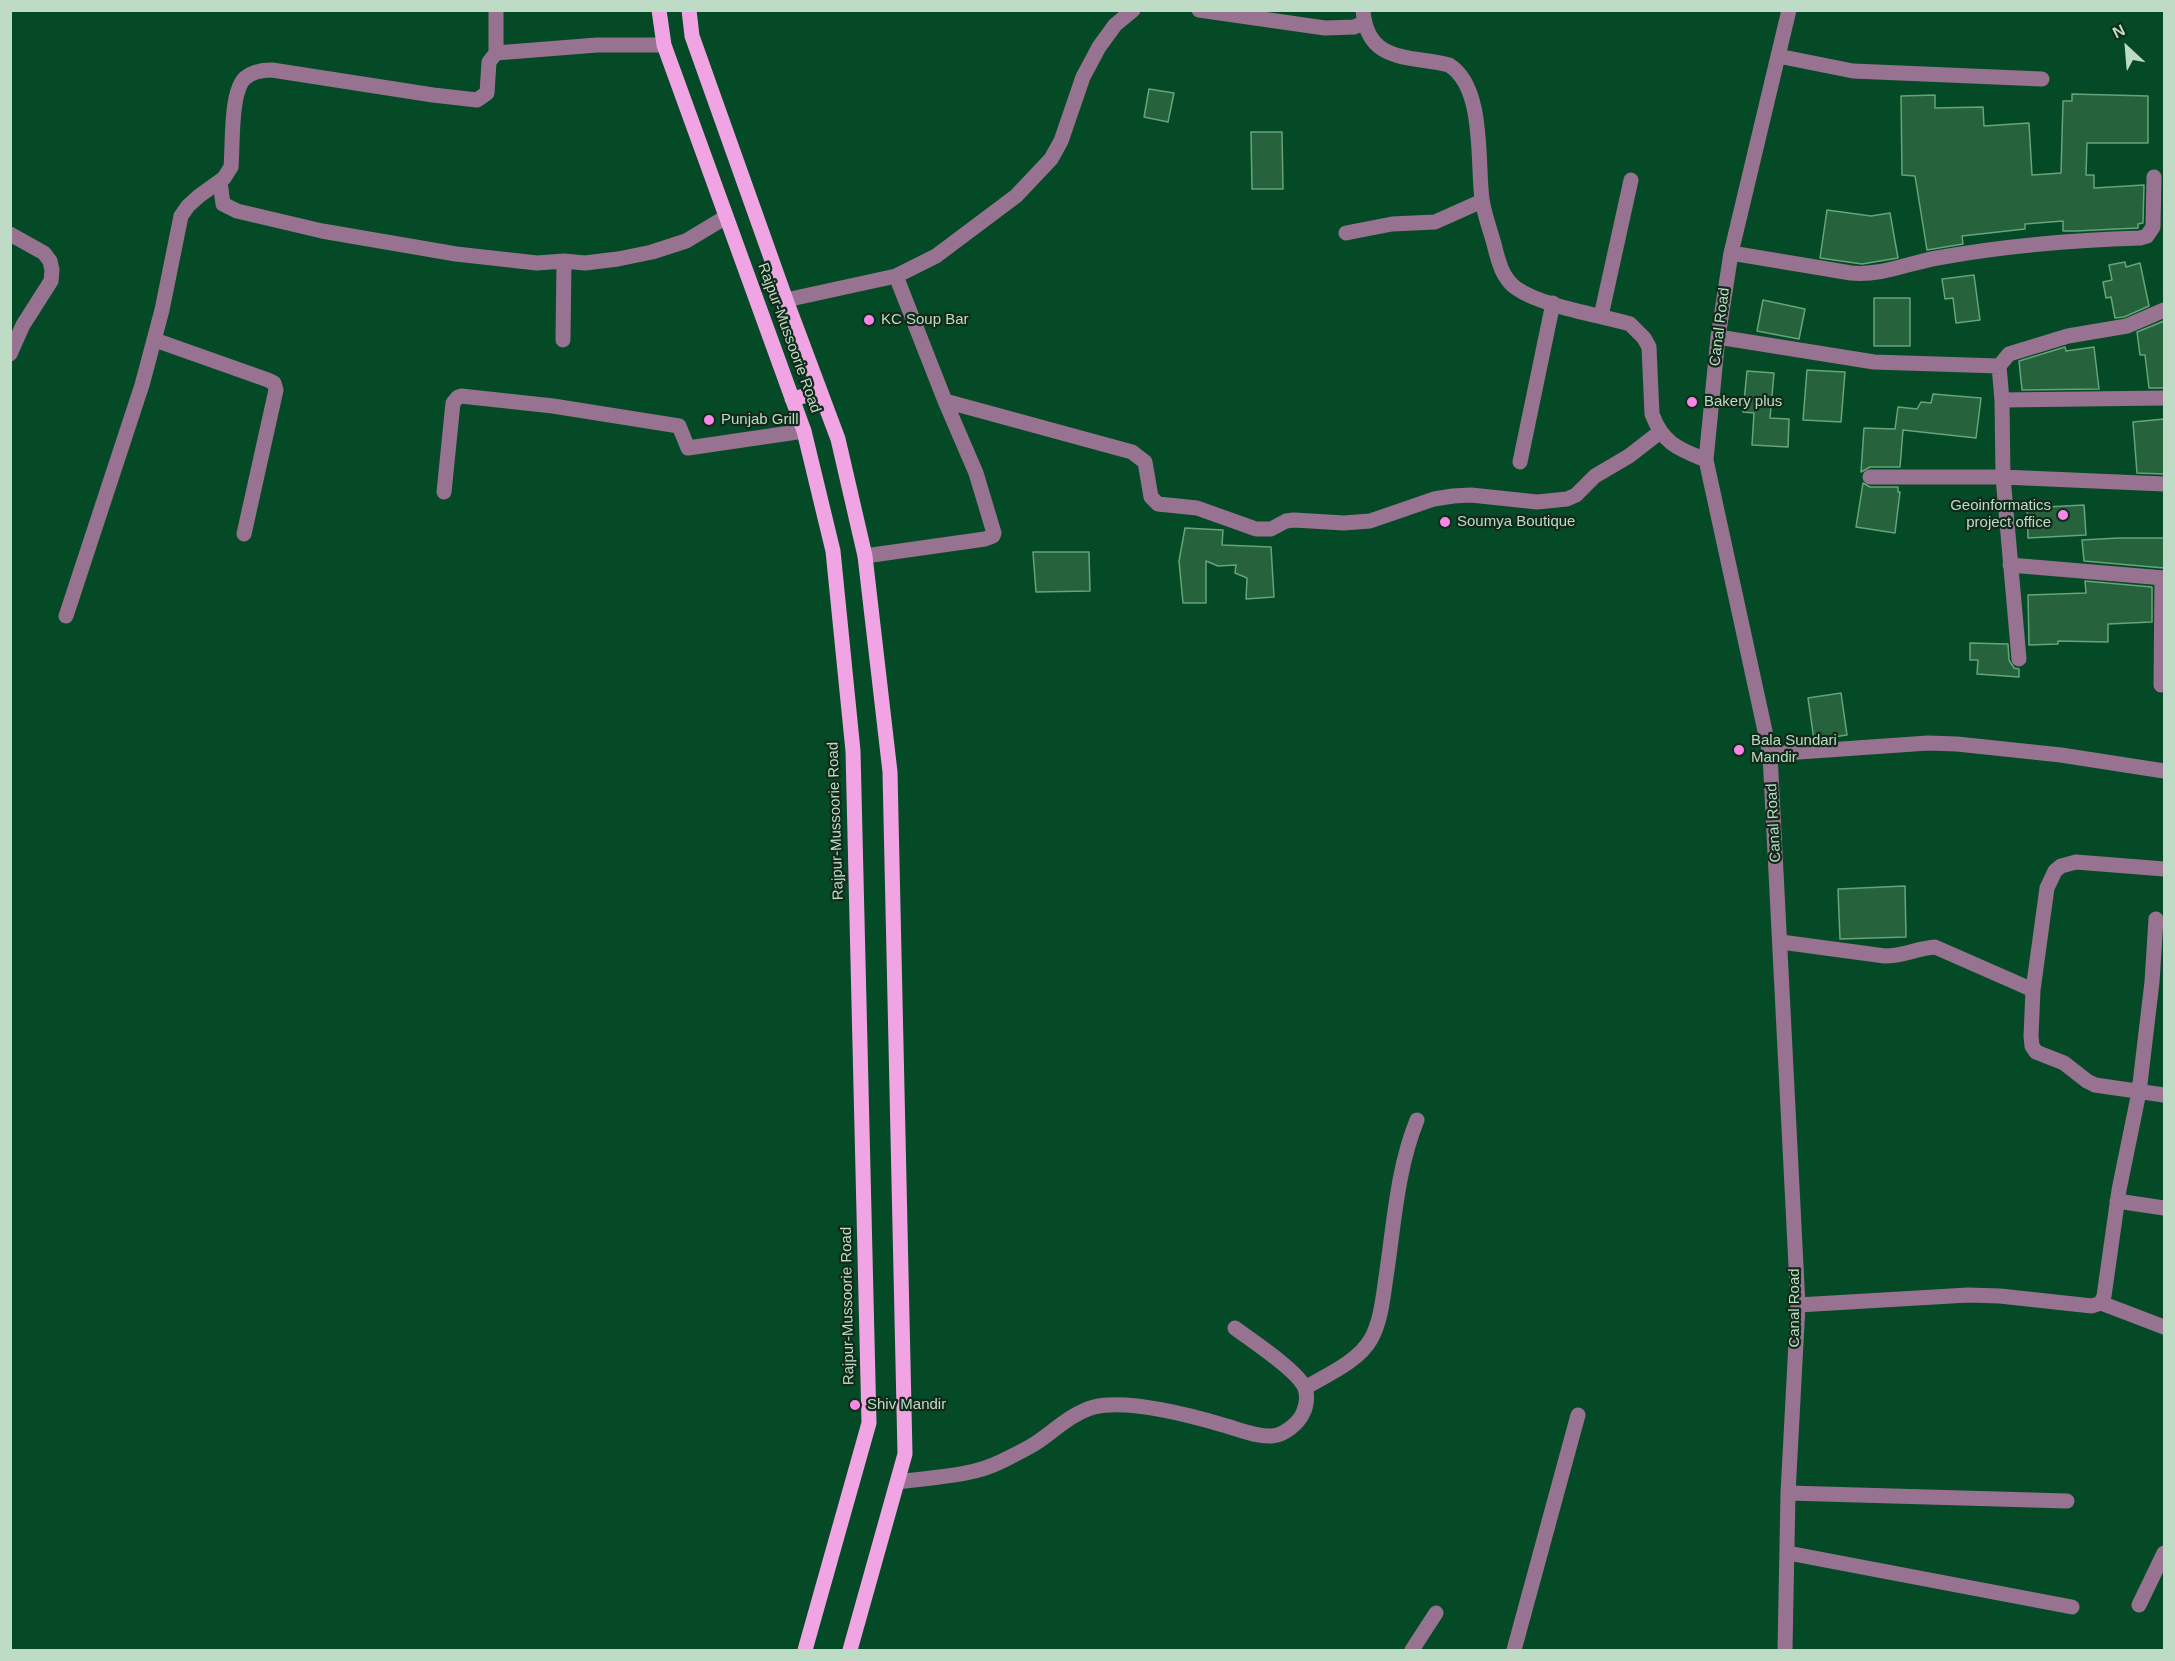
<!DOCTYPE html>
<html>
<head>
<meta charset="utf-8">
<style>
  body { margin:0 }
  #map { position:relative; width:2175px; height:1661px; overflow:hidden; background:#054a26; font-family:Helvetica,sans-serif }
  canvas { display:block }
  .frame { position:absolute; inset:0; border:12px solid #bddbc5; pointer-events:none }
  .north { position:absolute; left:2097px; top:18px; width:60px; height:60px; -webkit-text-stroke:4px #112a1a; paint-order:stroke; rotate:334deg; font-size:16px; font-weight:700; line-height:24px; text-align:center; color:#bddbc5 }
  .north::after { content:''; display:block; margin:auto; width:21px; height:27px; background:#bddbc5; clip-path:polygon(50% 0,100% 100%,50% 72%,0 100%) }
</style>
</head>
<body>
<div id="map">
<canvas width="2175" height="1661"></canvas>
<div class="frame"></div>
<div class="north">N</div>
</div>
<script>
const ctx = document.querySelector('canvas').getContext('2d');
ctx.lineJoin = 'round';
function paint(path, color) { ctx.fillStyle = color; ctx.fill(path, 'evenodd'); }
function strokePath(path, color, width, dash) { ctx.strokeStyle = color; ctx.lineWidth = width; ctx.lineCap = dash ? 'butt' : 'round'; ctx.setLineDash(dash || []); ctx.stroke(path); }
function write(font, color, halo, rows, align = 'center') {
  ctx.font = font + ' Helvetica,sans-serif'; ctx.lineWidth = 4.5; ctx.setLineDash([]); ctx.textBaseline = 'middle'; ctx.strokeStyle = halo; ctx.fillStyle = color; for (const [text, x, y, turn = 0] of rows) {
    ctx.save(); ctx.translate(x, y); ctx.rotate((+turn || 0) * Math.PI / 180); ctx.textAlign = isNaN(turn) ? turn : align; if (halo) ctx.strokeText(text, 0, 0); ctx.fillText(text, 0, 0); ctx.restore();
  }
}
const building = new Path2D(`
  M 1149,89 L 1174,93 L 1168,122 L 1144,117 Z
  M 2072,94 L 2148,96 L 2148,143 L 2087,143 L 2086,175 L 2094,175 L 2094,188 L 2144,185 L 2143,223 L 2138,224 L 2138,228 L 2076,231 L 2063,231 L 2063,221 L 2025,224 L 2025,229 L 1962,236 L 1963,244 L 1927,250 L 1915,176 L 1902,175 L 1901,96 L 1935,95 L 1935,108 L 1983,107 L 1984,126 L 2029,123 L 2032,175 L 2061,173 L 2063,101 L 2072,101 Z
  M 1251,132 L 1282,132 L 1283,189 L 1252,189 Z
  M 1827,210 L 1871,216 L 1890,213 L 1898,258 L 1862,264 L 1820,258 Z
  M 2125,262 L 2126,267 L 2140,263 L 2149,306 L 2124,317 L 2115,318 L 2111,297 L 2106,298 L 2103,282 L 2112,280 L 2109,265 Z
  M 1974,275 L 1980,320 L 1956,323 L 1953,298 L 1945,299 L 1942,279 Z
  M 1874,298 L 1910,298 L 1910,346 L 1874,346 Z
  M 1763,300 L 1805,309 L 1799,339 L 1757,331 Z
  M 2164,321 L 2164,388 L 2149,388 L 2145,355 L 2140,355 L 2137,332 Z
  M 2065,347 L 2066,351 L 2094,347 L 2099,389 L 2022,390 L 2019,361 Z
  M 1807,370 L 1845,372 L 1841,422 L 1803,420 Z
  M 1747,371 L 1774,373 L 1770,418 L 1789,419 L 1788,447 L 1752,445 L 1754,413 L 1743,412 Z
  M 1933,394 L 1981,398 L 1976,438 L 1903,430 L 1900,467 L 1870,467 L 1861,472 L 1864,428 L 1895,429 L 1898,407 L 1917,409 L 1921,402 L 1931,403 Z
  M 2164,419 L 2164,474 L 2137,473 L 2133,422 Z
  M 1863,483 L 1870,487 L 1898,487 L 1898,492 L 1900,492 L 1895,533 L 1856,527 Z
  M 2084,505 L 2086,535 L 2028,538 L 2027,508 Z
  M 1185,528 L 1223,530 L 1222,545 L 1271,547 L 1274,597 L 1246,599 L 1247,578 L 1235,573 L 1236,565 L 1218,566 L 1206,561 L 1206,603 L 1183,603 L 1179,561 Z
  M 2118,538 L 2164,538 L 2164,568 L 2084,561 L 2082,540 Z
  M 1033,552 L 1089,552 L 1090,591 L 1036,592 Z
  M 2085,581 L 2152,587 L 2152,622 L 2108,624 L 2108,642 L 2058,641 L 2058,644 L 2029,645 L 2028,595 L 2086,593 Z
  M 1970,643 L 2008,644 L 2009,660 L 2014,668 L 2019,669 L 2019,677 L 1977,674 L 1978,660 L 1970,660 Z
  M 1841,693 L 1847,735 L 1814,740 L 1808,698 Z
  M 1905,886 L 1906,937 L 1840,939 L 1838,889 Z`);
const minor = new Path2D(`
  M 496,10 L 496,53
  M 1199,10 L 1325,28 L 1354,27 L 1364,23
  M 1363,10 C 1367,65 1412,55 1449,65 C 1485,87 1477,162 1482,199 C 1484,214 1490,229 1494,244 C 1498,260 1502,278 1516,288 C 1541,306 1599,315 1630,324 L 1644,338 L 1649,347 L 1652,414 C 1663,444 1679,449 1706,460
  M 1778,56 L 1853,71 L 2042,79
  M 220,182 L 223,204 L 237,211 L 322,231 L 456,254 L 537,263 L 564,261 L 585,263 L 618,259 L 652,252 L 686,241 L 726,217
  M 1346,233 L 1392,224 L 1435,222 L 1482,201
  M 10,234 L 44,253 L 50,261 L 52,270 L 51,281 L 23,325 L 10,354
  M 1731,253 L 1851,273 C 1881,276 1909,263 1937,258 C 2004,246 2072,240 2140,238 L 2147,236 L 2153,227 L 2154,177
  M 786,300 L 896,276 L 936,256 L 1016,196 L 1051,159 L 1061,141 L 1083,77 L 1099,47 L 1115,25 L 1133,10
  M 1601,316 L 1631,180
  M 1718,337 L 1874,362 L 1999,366 L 2009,354 L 2068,336 L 2127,326 L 2164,310
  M 155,340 L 268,380 L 274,383 L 276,390 L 244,534
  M 563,340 L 564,261
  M 1999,366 L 2002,400 L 2164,398
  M 2002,400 L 2003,477 L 2019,659
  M 945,401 L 1132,452 L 1145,462 L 1151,497 L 1158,504 L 1197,508 L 1256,529 L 1271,529 L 1286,521 L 1294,520 L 1344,523 L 1370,521 L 1434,499 L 1453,496 L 1471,495 L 1537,502 L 1567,499 L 1576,495 L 1595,476 L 1629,456 L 1660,432
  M 1520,462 L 1553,303
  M 1870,477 L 2003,477 L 2164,484
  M 444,492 L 453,403 L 458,397 L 461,396 L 553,406 L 679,426 L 688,448 L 804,431
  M 865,556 L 985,539 L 993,536 L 994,533 L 976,473 L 945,401 L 896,276
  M 2010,565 L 2164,578
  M 66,616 L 142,385 L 162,310 L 181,216 L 188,206 L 199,196 L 224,178 L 231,167 C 233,146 230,92 245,78 C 253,71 263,70 272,70 L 433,95 L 477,100 L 487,93 L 489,62 L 496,53 L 597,45 L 664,45
  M 2161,685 L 2162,578
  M 1770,754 L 1928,743 L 1957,744 L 2061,755 L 2164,771
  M 1781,942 L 1885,956 C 1903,956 1918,948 1935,947 L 2033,990 L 2047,888 L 2055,871 L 2061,866 L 2076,862 L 2164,869
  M 2033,990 L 2031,1036 L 2032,1046 L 2036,1052 L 2064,1063 L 2087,1081 L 2095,1085 L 2164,1095
  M 2117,1201 L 2164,1208
  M 2101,1303 L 2164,1327
  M 1798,1305 L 1968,1295 L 2000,1296 L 2092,1306 L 2101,1303 L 2104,1296 L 2119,1190 L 2139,1092 L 2152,982 L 2156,919
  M 1305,1388 C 1326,1375 1358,1362 1371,1339 C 1381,1321 1383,1297 1386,1277 C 1394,1225 1397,1169 1417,1120
  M 898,1482 C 930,1477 970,1477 1000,1462 C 1012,1456 1025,1450 1036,1443 C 1054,1431 1072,1413 1094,1407 C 1128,1399 1189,1415 1223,1425 C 1238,1429 1256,1437 1272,1436 C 1284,1435 1298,1424 1303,1413 C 1307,1405 1308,1394 1304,1386 C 1295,1369 1252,1341 1235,1328
  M 1788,1493 L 2067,1501
  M 1788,1553 L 2072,1607
  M 2139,1605 L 2164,1553
  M 1412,1650 L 1436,1613
  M 1514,1650 L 1578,1415
  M 1785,1650 L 1788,1493 L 1798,1305 L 1770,754 L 1706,460 L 1718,337 L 1731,253 L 1789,10`);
const major = new Path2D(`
  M 659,10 L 664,45 L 804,431 L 833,551 L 853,751 L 869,1423 L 805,1650
  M 689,10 L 692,36 L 786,300 L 838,439 L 865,556 L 890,772 L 905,1454 L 850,1650
  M 792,399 L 820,392`);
const markers = [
  [869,320,6,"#fa87e8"],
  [1692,402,6,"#fa87e8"],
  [709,420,6,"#fa87e8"],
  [2063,515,6,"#fa87e8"],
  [1445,522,6,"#fa87e8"],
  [1739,750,6,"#fa87e8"],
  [855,1405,6,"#fa87e8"]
];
const poiNames = [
  ["KC Soup Bar",881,320],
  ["Bakery plus",1704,402],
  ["Punjab Grill",721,420],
  ["Geoinformatics",2051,506,"right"],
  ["project office",2051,523,"right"],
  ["Soumya Boutique",1457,522],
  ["Bala Sundari",1751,741],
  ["Mandir",1751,758],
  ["Shiv Mandir",867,1405]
];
const streetNames = [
  ["Canal Road",1720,327,-83],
  ["Rajpur-Mussoorie Road",789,338,70],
  ["Rajpur-Mussoorie Road",836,821,-92],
  ["Canal Road",1774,823,-93],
  ["Rajpur-Mussoorie Road",848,1306,-91],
  ["Canal Road",1795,1308,-90]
];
paint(building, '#26633d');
strokePath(building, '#67a47a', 1.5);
strokePath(minor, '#987291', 15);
strokePath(major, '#f1a4e3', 15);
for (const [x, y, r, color] of markers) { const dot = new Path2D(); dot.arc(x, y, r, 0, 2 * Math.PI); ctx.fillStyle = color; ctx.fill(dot); strokePath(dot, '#112a1a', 2); }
write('15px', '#bddbc5', '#112a1a', poiNames, 'left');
write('15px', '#bddbc5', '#112a1a', streetNames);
</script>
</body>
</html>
